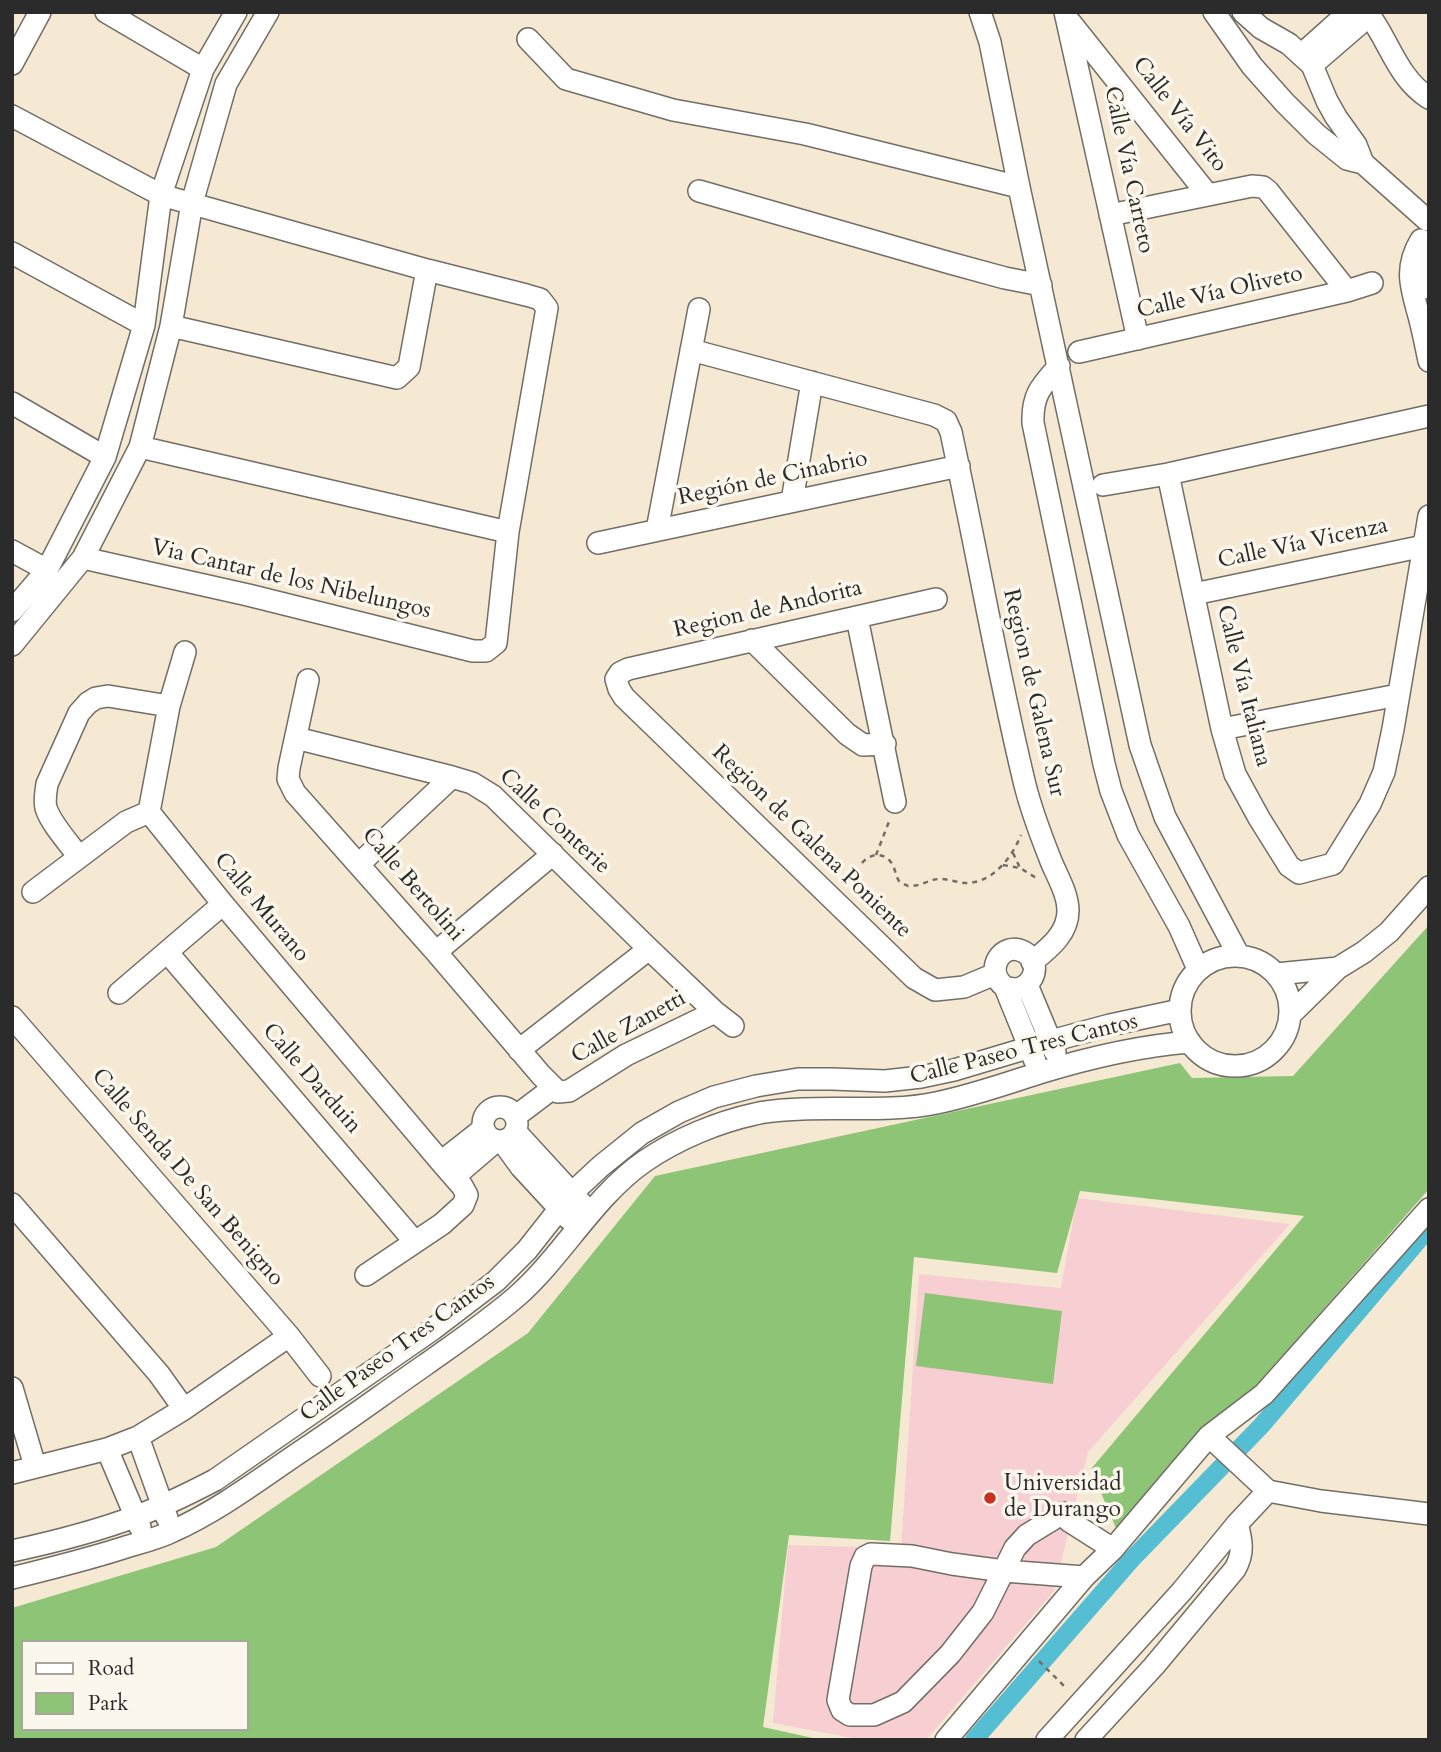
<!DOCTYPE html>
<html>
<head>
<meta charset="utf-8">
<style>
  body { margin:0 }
  #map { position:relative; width:1441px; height:1752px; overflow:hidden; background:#f6e9d3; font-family:Cardo,serif }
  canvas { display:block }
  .frame { position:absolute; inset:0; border:14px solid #2b2b2b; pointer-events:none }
  .legend { position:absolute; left:21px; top:1640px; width:228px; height:91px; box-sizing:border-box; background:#fbf7ec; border:2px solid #a8a59f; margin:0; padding:9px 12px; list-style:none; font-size:21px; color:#2b2b2b }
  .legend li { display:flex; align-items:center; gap:14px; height:35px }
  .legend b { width:35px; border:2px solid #a8a59f }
</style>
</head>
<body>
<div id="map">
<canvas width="1441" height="1752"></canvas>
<div class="frame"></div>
<ul class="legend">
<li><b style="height:9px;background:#fff"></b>Road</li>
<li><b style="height:19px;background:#8ec476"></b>Park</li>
</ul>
</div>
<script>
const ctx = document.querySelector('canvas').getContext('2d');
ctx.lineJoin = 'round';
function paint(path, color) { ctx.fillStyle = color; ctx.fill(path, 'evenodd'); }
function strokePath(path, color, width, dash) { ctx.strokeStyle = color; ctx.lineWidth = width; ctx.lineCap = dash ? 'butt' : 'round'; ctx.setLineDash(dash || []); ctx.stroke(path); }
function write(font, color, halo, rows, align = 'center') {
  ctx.font = font + ' Cardo,serif'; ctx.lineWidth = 7; ctx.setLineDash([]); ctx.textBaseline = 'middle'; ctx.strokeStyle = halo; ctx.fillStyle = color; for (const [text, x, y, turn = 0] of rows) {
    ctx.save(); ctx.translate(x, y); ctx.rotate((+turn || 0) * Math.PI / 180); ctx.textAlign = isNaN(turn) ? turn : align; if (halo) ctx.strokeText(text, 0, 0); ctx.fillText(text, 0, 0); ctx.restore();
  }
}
const built = new Path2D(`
  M 1077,1198 L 1290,1224 L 1088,1452 L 1054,1591 L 926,1740 L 863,1740 L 773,1723 L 788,1545 L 901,1548 L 919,1274 L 1061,1288 Z`);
const green = new Path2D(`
  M 1429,925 L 1429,1189 L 1121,1540 L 1091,1469 L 1304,1216 L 1080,1191 L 1057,1273 L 914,1257 L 890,1541 L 789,1535 L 763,1727 L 822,1740 L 12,1740 L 12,1608 L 216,1547 L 528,1333 L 655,1176 L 1180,1063 L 1192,1078 L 1293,1076 ZM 23,1642 L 247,1642 L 247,1729 L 23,1729 Z
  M 925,1293 L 1062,1311 L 1053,1384 L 916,1366 Z`);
const canal = new Path2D(`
  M 974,1740 L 1131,1560 L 1262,1425 L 1429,1228`);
const path = new Path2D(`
  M 1013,853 L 1020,868
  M 876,855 L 890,819
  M 862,863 C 869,855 881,851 890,861 C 895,866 895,875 899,881 C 901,883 906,885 908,886 C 920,887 929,879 940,879 C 949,879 958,883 967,883 C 994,882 1012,857 1021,835
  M 1003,865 L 1020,868 L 1038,879
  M 1039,1661 L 1067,1689`);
const minor = new Path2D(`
  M 106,12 L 203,69
  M 980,12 L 990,42 L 1019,187 L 1140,745 L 1165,817 L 1239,956
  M 1065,12 L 1138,339
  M 1214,12 L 1252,66 L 1285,103 L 1316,134 L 1347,159 L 1363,163 L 1427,220
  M 1243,12 L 1261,28 L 1289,44 L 1312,65 L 1327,101 L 1336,117 L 1356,145 L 1363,163
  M 1367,12 C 1389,40 1397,78 1429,98
  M 1070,22 L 1208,195
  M 528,39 L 566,79 L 673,110 L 805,134 L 1019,187
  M 1301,55 L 1349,12
  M 12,64 L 40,12
  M 1312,65 L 1370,15
  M 12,116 L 161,195 L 427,270 L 526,295 L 540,299 L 547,308 L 508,532 L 496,643 L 486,651 L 473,651 L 248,595 L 83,558
  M 699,191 L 950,263 L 1005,278 L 1041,285
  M 1110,215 L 1252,186 L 1263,187 L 1268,191 L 1347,291
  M 1421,240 C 1404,268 1411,287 1419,316 C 1423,331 1426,346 1429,361
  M 12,253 L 144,325
  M 1423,288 L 1429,256
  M 171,326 L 397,378 L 409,367 L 427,270
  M 691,350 L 934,415 L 946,421 L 951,432 L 955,451 C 979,562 998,674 1025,785 C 1031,809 1040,833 1049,856 C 1055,873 1068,892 1068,911 C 1068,934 1048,949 1032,962
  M 1079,352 L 1347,291 L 1372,283
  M 1059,366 C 1041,386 1032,395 1033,423 L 1104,764 L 1111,791 L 1128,835 L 1179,926 L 1198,969
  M 12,403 L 105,457
  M 140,447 L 508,532
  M 1168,474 L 1222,729 L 1235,774 L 1259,818 L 1289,866 L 1299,873 L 1333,864 L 1370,804 L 1384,772 L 1393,729 L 1429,516
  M 1103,485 L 1168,474 L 1429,416
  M 792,501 L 812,382
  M 657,530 L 699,309
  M 598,543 L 959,466
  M 12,551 L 47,570
  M 1194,594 L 1424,546
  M 936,599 L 628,669 L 620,673 L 616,679 L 619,689 L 624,697 L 914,978 L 935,990 L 964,987 L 995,974
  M 12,611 L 47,570 L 105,457 L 144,325 L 161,195 L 203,69 L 236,12
  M 857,618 L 895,802
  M 752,640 L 847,734 L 863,745 L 885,744
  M 12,645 L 83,558 L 140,447 L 171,326 L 192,203 L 226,84 L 268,12
  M 185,652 L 169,706 L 149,812 L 223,904 L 441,1162 L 462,1186 L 467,1195 L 463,1205 L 442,1224 L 366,1275
  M 308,680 L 289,768 L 288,779 L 295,793 L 436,952 L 541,1075 L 558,1092 L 569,1091 L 626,1055 L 715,1012
  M 1222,729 L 1398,695
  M 296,738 L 452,777 L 472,783 L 493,796 L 649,949 L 715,1012 L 733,1026
  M 79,857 C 69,843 51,824 46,808 C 44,800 46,792 47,784 L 79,713 L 88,703 L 96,698 L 108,696 L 169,706
  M 359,864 L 452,777
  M 33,892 L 126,822 L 149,812
  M 167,952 L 415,1242
  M 436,952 L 553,854
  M1180 1011a55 55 0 1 1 110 0a55 55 0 1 1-110 0Z
  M 1276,974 L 1338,968
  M 1027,985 L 1055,1052
  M 1005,987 C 1030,997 1046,964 1024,952 C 1002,940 983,971 1005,987 L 1035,1061
  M 119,993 L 223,904
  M 1290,1015 L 1338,968 L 1364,952 L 1389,932 L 1429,887
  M 12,1017 L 289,1336 L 320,1376
  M 519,1050 L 649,949
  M483 1124a17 17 0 1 1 34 0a17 17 0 1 1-34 0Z
  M 516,1116 L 553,1088
  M 516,1132 L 582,1204
  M 502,1141 L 521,1167 L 569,1219
  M 441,1162 L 483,1129
  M 454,1177 L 496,1141
  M 12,1204 L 159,1374 L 184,1409
  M 12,1388 L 35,1466
  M 1209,1436 L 1268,1491 L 1321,1501 L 1429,1514
  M 138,1437 L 167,1518
  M 107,1449 L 140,1527
  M 12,1473 L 107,1449 L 138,1437 L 184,1409 L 289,1336
  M 1063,1513 L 1027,1535 L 1015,1548 L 983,1612 L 950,1654 L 903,1702 L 874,1715 L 850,1715 L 842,1710 L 838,1700 L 861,1566 L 865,1557 L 871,1554 L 912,1556 L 952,1564 L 1004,1571 L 1084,1577
  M 1069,1521 L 1113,1549
  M 12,1551 C 54,1542 97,1531 137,1516 C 164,1506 190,1493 215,1480 L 433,1329 L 496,1281 L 527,1250 L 572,1193 L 601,1166 L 642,1133 L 679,1112 L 714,1097 L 756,1086 L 798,1079 L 832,1079 L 885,1081 L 921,1077 L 954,1070 L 1051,1041 L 1110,1025 L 1180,1010
  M 12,1578 C 52,1568 90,1559 129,1546 C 143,1542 159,1538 173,1531 C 222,1509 265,1475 309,1446 C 348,1420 386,1392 425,1365 C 456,1343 487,1322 516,1297 C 563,1256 593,1197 645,1161 C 677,1139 718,1122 755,1114 C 770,1110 787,1110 802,1109 C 846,1107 893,1112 936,1103 C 971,1096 1005,1084 1039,1073 C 1088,1058 1138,1046 1190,1042
  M 946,1740 L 1084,1577 L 1113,1549 L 1209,1436 L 1264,1394 L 1429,1209
  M 1047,1740 L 1182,1591 L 1237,1524 L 1268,1491
  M 1086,1740 L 1154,1666 L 1235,1569 C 1244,1553 1242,1541 1237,1524`);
const markers = [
  [990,1498,7,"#c8321e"]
];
const streetNames = [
  ["Calle Vía Vito",1179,115,52],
  ["Calle Vía Carreto",1128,170,78],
  ["Calle Vía Oliveto",1220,293,-13],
  ["Región de Cinabrio",773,479,-12],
  ["Calle Vía Vicenza",1303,544,-12],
  ["Via Cantar de los Nibelungos",291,580,13],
  ["Region de Andorita",768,610,-13],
  ["Calle Vía Italiana",1243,686,76],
  ["Region de Galena Sur",1033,693,77],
  ["Calle Conterie",554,822,43],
  ["Region de Galena Poniente",811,842,44],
  ["Calle Bertolini",412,885,49],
  ["Calle Murano",261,908,50],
  ["Calle Zanetti",629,1028,-29],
  ["Calle Paseo Tres Cantos",1024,1050,-14],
  ["Calle Darduin",311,1079,49],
  ["Calle Senda De San Benigno",187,1178,49],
  ["Calle Paseo Tres Cantos",398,1349,-36]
];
const poiNames = [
  ["Universidad",1004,1485],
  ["de Durango",1004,1511]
];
paint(built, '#f7cfd3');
paint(green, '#8ec476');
strokePath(canal, '#55bed2', 18);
strokePath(minor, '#726e66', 24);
strokePath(path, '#726e66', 2.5, [5, 5]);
strokePath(minor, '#fff', 21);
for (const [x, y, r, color] of markers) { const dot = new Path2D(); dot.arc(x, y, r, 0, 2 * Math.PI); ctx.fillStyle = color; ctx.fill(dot); strokePath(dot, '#fbf7ec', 2.5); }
write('23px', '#2b2b2b', '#fbf7ec', streetNames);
write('23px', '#2b2b2b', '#fbf7ec', poiNames, 'left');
</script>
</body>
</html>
